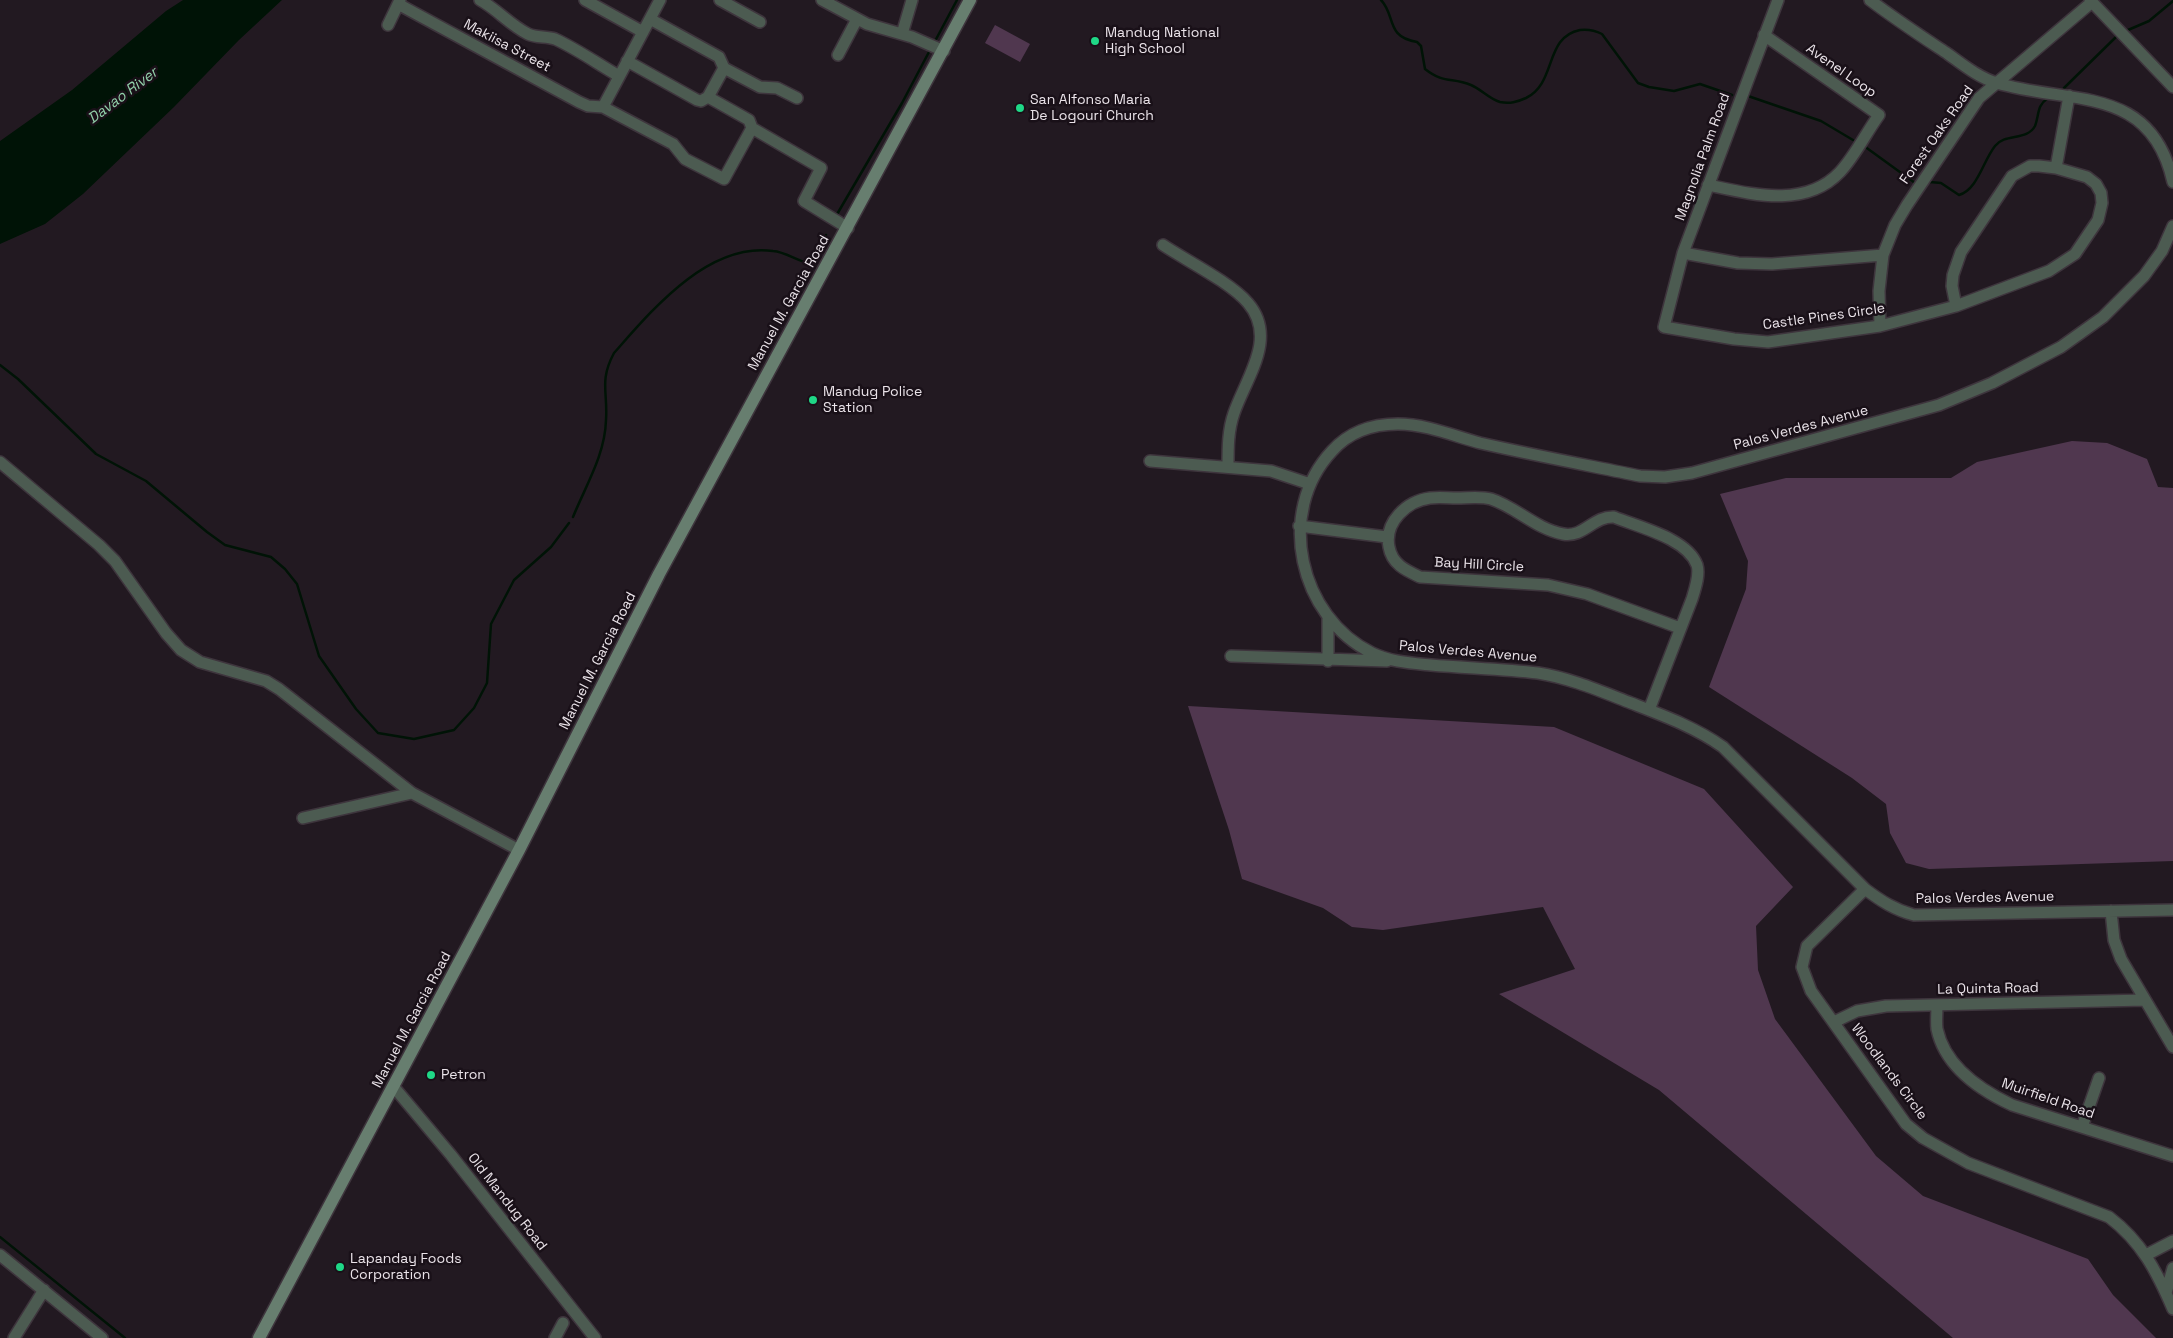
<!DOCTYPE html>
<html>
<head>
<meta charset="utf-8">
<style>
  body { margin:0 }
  canvas { display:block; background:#221921 }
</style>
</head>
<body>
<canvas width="2173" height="1338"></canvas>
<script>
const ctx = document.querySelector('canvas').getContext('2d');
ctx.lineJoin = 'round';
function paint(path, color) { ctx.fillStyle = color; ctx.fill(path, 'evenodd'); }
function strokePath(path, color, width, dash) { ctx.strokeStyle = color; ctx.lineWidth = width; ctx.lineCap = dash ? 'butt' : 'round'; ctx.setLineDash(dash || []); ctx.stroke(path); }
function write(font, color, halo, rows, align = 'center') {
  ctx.font = font + ' "Space Grotesk",sans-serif'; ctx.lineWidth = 5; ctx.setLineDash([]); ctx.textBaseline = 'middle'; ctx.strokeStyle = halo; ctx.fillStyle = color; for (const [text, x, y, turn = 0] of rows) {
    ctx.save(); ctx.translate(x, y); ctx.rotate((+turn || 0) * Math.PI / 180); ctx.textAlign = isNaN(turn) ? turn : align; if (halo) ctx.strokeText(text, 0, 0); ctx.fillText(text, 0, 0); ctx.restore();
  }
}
const green = new Path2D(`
  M 995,25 L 1030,44 L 1020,62 L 985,43 Z
  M 2072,441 L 2107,443 L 2147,459 L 2158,487 L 2173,488 L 2173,861 L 1929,869 L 1906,863 L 1890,833 L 1886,804 L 1852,778 L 1709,687 L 1746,589 L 1748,561 L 1720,494 L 1786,478 L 1951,478 L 1977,462 Z
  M 1188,706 L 1554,727 L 1704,789 L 1793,887 L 1756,926 L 1758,970 L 1775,1019 L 1876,1156 L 1923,1196 L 2088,1259 L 2113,1295 L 2156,1338 L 1953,1338 L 1659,1090 L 1499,994 L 1575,969 L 1543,907 L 1383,930 L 1352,927 L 1323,908 L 1242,879 L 1229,830 Z`);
const water = new Path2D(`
  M 183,0 L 282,0 L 239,40 L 174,107 L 83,194 L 45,224 L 0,244 L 0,141 L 72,90 L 166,11 Z`);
const stream = new Path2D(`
  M 1381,0 C 1396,15 1385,37 1417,42 L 1421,46 L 1425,69 C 1444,84 1452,77 1471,85 C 1481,89 1489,99 1500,102 C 1510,104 1517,102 1526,98 C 1557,83 1544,37 1580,30 C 1588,29 1594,30 1602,34 L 1638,83 L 1649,87 L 1674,91 L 1700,84 L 1732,95
  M 2128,30 L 2149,21 L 2173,1
  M 934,43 L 957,0
  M 2064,88 L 2118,35
  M 1748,96 L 1821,121 L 1853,140
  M 1864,146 L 1915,183
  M 1930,182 L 1941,183 L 1959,195 C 1978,189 1983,161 1995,146 C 2005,133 2027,141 2035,126 C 2039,116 2037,105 2047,99
  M 836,216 L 902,103 L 930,50
  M 0,365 L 18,379 L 96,454 L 146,481 L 207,532 L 225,545 L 271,557 L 285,569 L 297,584 L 319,656 L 356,709 L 378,733 L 414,739 L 454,730 L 474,708 L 487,683 L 491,624 L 514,580 L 551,547 L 569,523
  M 573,517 C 586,485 605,455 606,420 C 608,392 599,381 614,353 C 652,310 708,242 773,251 C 786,252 797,261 809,263 L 817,254 L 826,235
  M 0,1237 L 125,1338`);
const street = new Path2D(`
  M 480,0 C 498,10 510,25 528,34 C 536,38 546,36 555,39 C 577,49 598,64 619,76
  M 585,0 L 643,32
  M 720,0 L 760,22
  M 822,0 L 867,24 L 912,37 L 944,51
  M 1778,0 L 1683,253 L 1664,327 L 1734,339 L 1768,342 L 1880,326 L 1956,306 L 2049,271 L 2075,254 L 2098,220 L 2102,203 L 2101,193 L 2096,184 L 2087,177 L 2056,168 L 2039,166 L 2030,166 L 2012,176 L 1961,252 L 1953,275 L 1952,286 L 1956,306
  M 1870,0 C 1895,19 1921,36 1948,54 C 1962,64 1979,78 1997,83 C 2071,105 2151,84 2173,182
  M 2090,0 L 2173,87
  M 398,4 L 579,102 L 588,106 L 603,107 L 673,144 L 685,159 L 724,179 L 752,128
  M 650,19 L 719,57 L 724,68 L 760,87 L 777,88 L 797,98
  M 388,25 L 400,0
  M 902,34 L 912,0
  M 838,55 L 857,19
  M 627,61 L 697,100 L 701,101 L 708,97
  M 708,97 L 749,120 L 752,128 L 821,168 L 804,201 L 848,228
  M 708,97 L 724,68
  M 603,107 L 660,0
  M 2056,168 L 2069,96
  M 1708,185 C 1751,194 1805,209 1840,172 C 1855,156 1866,133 1879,115 L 1764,35
  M 2173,226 L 2162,251 L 2144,276 L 2103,317 L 2061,347 L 1992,383 L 1939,405 L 1692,473 L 1665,477 L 1640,476 C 1586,465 1533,455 1480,443 C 1454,436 1426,424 1398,424 C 1373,424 1349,432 1332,451 C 1275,512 1299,617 1372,653 C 1391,662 1410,663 1431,665 C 1466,668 1504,669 1538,673 C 1570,678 1600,691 1631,703 C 1662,715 1695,727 1723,747 L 1865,889 C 1881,901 1895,910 1914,915 L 2173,910
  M 1163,245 C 1187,261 1230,282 1248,303 C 1278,338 1246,378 1234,413 C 1228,430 1228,448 1228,466
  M 1683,253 L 1738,263 L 1772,264 L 1883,255
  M 1880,326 L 1879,291 L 1883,255 L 1895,225 L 1907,205 L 1979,98 L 2092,2
  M 1150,461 L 1271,471 L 1310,484
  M 0,462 L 99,545 L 115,561 L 166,633 L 181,650 L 200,662 L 266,681 L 279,689 L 412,793 L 519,850
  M 1299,526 L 1387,537
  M 1231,656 L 1387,661
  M 1328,661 L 1328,619
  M 1649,710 L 1692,599 C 1695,589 1700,575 1697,565 C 1687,538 1638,527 1614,517 C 1593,516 1584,538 1563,534 C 1536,529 1516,507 1491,499 C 1480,496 1468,498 1457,498 C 1448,498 1439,497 1430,498 C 1407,501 1384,522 1389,547 C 1392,564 1405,570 1420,577 L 1548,585 L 1587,594 L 1680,628
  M 303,818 L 412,793
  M 1865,889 L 1807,946 L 1802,967 L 1811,991 L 1906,1124 L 1923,1138 L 1968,1163 L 2109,1217 C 2142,1242 2157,1272 2173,1309
  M 2111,911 L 2114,940 L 2121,959 L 2173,1047
  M 1937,1006 C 1937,1013 1936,1022 1937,1029 C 1945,1067 1980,1090 2012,1105 L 2173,1156
  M 1834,1022 L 1857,1011 L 1886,1006 L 2145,1000
  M 393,1086 L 451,1155 L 595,1338
  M 2082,1127 L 2099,1078
  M 0,1255 L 102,1338
  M 2146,1255 L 2173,1241
  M 2166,1293 L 2173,1268
  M 14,1338 L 44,1290
  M 555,1338 L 563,1323`);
const secondary = new Path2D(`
  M 259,1338 L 519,850 L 659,574 L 970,0`);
const markers = [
  [1095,41,5,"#1fd887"],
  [1020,108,5,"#1fd887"],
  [813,400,5,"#1fd887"],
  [431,1075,5,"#1fd887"],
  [340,1267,5,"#1fd887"]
];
const poiNames = [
  ["Mandug National",1105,33],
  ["High School",1105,49],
  ["San Alfonso Maria",1030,100],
  ["De Logouri Church",1030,116],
  ["Mandug Police",823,392],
  ["Station",823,408],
  ["Petron",441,1075],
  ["Lapanday Foods",350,1259],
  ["Corporation",350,1275]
];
const streetNames = [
  ["Makiisa Street",507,46,28],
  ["Avenel Loop",1841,71,35],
  ["Forest Oaks Road",1937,135,-55],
  ["Magnolia Palm Road",1703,157,-70],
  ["Manuel M. Garcia Road",789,303,-61],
  ["Castle Pines Circle",1824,317,-8],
  ["Palos Verdes Avenue",1801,428,-15],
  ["Bay Hill Circle",1479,565,3],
  ["Palos Verdes Avenue",1468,652,5],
  ["Manuel M. Garcia Road",598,661,-63],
  ["Palos Verdes Avenue",1985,898,-1],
  ["La Quinta Road",1988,989,-1],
  ["Manuel M. Garcia Road",412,1020,-62],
  ["Woodlands Circle",1889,1072,53],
  ["Muirfield Road",2048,1099,19],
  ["Old Mandug Road",507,1202,52]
];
const waterNames = [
  ["Davao River",123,96,-37]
];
paint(green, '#50374f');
paint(water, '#001306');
strokePath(stream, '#001306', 2.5);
strokePath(street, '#3e353d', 14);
strokePath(secondary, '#3e353d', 15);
strokePath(street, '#4c5b51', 11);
strokePath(secondary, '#677e6f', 12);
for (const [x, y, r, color] of markers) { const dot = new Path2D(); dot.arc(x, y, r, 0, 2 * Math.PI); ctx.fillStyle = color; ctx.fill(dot); strokePath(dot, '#191018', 2); }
write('14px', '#eae3e9', '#191018', poiNames, 'left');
write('14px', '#eae3e9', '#191018', streetNames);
write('italic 15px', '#91cfa9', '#191018', waterNames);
</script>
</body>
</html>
